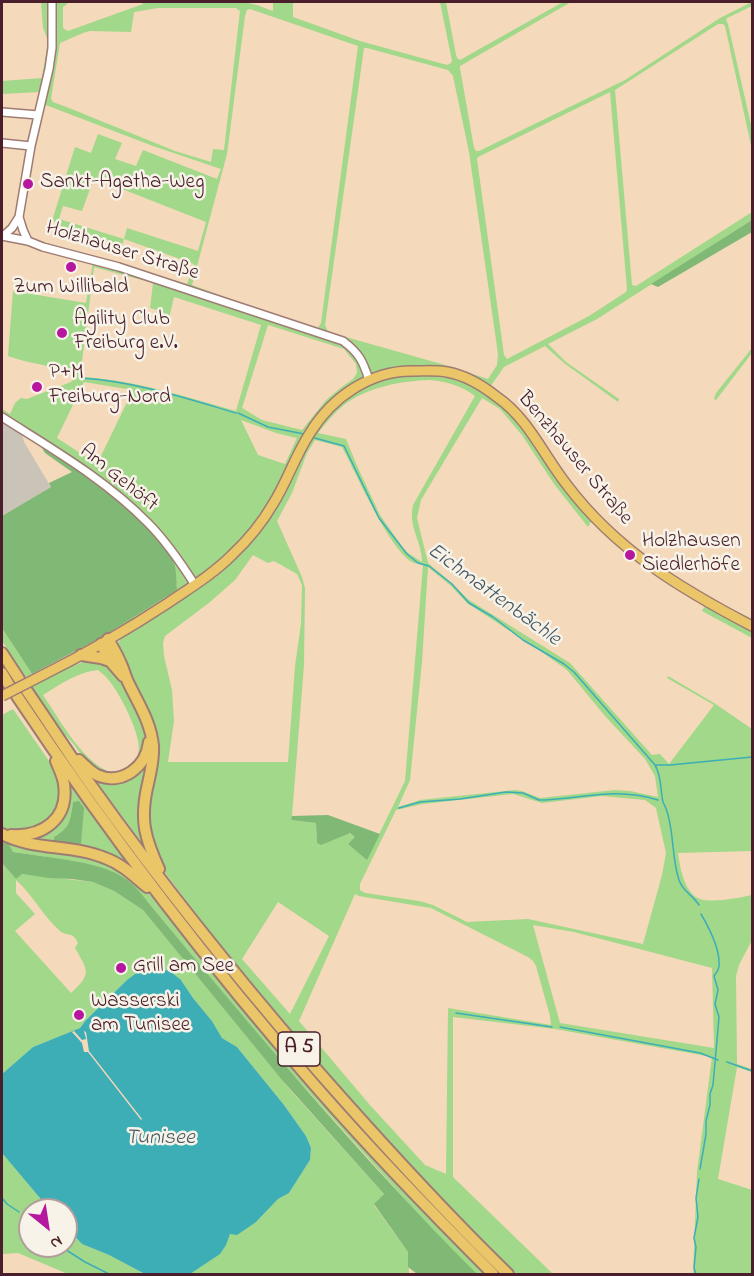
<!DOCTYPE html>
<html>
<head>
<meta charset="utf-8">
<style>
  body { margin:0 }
  #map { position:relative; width:754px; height:1276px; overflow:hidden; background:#f4d9bb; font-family:"Indie Flower",sans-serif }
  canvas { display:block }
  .frame { position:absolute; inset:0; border:3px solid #4a1f2b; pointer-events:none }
  .north { position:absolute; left:18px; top:1198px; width:60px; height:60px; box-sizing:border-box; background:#f7f3e8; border:2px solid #b29e9c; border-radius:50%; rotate:150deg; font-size:16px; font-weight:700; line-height:24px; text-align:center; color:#4a1f2b }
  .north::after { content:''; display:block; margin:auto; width:21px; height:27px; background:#b5179e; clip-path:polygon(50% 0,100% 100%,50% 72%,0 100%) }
</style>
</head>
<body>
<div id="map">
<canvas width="754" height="1276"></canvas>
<div class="frame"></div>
<div class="north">N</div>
</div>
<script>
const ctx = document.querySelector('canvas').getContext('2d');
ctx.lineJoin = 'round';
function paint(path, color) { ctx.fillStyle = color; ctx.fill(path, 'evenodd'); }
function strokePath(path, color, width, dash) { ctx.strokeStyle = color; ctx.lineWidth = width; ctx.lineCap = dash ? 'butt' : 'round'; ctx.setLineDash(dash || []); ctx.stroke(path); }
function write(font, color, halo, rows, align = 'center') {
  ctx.font = font + ' "Indie Flower",sans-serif'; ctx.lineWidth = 5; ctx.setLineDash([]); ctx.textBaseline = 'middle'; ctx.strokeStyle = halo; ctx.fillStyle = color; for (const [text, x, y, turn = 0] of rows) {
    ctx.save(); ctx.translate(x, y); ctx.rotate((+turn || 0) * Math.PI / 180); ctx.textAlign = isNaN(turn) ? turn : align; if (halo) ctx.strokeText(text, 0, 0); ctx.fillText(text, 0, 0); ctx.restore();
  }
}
const industrial = new Path2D(`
  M 2,421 L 22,434 L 24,442 L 51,487 L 2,516 Z`);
const green = new Path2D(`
  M 41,2 L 67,2 L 67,4 L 63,7 L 63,27 L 64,29 L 68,31 L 143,4 L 143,2 L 146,2 L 147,3 L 235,3 C 248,0 261,7 273,11 L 273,2 L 293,2 L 293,17 L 360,41 L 447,65 L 451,63 L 452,61 L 440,2 L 446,2 L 456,55 L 457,58 L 460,60 L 563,2 L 571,2 L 460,66 L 460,68 L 474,148 L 476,151 L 479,151 L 625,80 L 720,18 L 752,2 L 752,6 L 727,18 L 726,20 L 728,24 L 752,129 L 752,150 L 725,26 L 723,24 L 718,24 L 615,90 L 632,285 L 636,286 L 752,212 L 752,220 L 597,319 L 548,344 L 566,362 L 619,399 L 618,402 L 564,363 L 545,346 L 504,367 L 490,387 L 596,513 L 588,527 L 554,484 L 522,435 L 500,409 L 482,398 L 421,500 L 417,518 L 428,563 L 447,579 L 469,600 L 570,663 L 652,755 L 660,754 L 669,764 L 714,705 L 667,678 L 668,676 L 714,703 L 752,729 L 752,851 L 678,853 C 680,867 684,893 700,899 C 712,903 739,898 752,895 L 752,940 L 739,965 L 736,976 L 737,1064 L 752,1069 L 752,1072 L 737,1067 L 718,1179 L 752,1190 L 752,1274 L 693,1274 L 697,1172 L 712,1057 L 555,1029 L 453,1017 L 453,1177 L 553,1274 L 516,1274 L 457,1214 L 388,1141 L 340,1088 L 283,1021 L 204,924 L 163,870 L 148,830 L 150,715 L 120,655 C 117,646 116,642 124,636 L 118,627 L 177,590 L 173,559 L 155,537 L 127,508 L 94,481 L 70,464 L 42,448 L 45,444 L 2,413 L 2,409 L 10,414 L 15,403 L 21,398 L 27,399 L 71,382 L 77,376 L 76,372 L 24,361 L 8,356 L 13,291 L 86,303 L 94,257 L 187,284 L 194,264 L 124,239 L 122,245 L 55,224 L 56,222 L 52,221 L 75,147 L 91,153 L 98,134 L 122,143 L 115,159 L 136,166 L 143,150 L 217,179 L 221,169 L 153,146 L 38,102 L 39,92 L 2,94 L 2,81 L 42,78 L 48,41 L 43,28 ZM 158,8 L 236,8 L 240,11 L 224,150 L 213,149 L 211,162 L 175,151 L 69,108 L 53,102 L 51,99 L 60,43 L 83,33 L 90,31 L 131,32 L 134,12 ZM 250,9 L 358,46 L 321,323 L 318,328 L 271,314 L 192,285 L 227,154 L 245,16 L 247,10 ZM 364,48 L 367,48 L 448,70 L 453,76 L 469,152 L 498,354 L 497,365 L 488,379 L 445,365 L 328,332 L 325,325 ZM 610,92 L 627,289 L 626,292 L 589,316 L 507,359 L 504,355 L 477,159 L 478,157 ZM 94,178 L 206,222 L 198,251 L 127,228 L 124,239 L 59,219 L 63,206 L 82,211 ZM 94,267 L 153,283 L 150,308 L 157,310 L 156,316 L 169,318 L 174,297 L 261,325 L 236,411 C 185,397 133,379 80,377 ZM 268,325 L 344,349 L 356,364 L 357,373 L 353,379 L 343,386 L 326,400 L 302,430 L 262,420 L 242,408 ZM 430,380 C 447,382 461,385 475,396 L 413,505 C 408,528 422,541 422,562 L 408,553 L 403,548 L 380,515 L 358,468 L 346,439 L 318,433 C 326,423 334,413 344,405 C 367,387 401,381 430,380 ZM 84,382 L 133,390 L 97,464 L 57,438 ZM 241,420 L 276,433 L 297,438 L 285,464 L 258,455 ZM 315,440 L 342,447 C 356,473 390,552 414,563 C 417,564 420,564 423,565 L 405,781 L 367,859 L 348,844 L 356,837 L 349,833 L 317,843 L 316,823 L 291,820 L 292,816 L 304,665 L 305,588 L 302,577 L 277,521 L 292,493 L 307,453 ZM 253,555 L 268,563 L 274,561 L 297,574 L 302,585 L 301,624 L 295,666 L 288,762 L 168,762 L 174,721 L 172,690 L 164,656 L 163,643 L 165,636 L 210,602 L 235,580 ZM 217,562 L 224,570 L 215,578 L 207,569 ZM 428,567 L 451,586 L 467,603 L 539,650 L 567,670 L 605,716 L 645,759 L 655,776 L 658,797 L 630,791 L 615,790 L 540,798 L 522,791 L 515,790 L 420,800 L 398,807 L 410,780 L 422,662 ZM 513,794 L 542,803 L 602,796 L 645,800 L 656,808 L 666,853 L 662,875 L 643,944 L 528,919 L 467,922 L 433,905 L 419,901 L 365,893 L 360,890 L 360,884 L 396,810 L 423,804 ZM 355,894 L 359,896 L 431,908 L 528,957 L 533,961 L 536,966 L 550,1016 L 551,1025 L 448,1008 L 446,1174 L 425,1165 L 369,1104 L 299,1021 ZM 278,902 L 329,936 L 290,1014 L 242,959 ZM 533,925 L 574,932 L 712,968 L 714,1048 L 560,1023 Z
  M 752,348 L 752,353 L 716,400 L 714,399 L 716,393 Z
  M 709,598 L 752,619 L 752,638 L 702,611 Z
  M 2,628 L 32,674 L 26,677 L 2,641 Z
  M 89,660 C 98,660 107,663 114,670 C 124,682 150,732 146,747 C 143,755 135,763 130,770 C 123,771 113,776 106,775 C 89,773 78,746 65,735 L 31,686 L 54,673 ZM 98,670 C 100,672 103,674 105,676 C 117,687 144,738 138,754 C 135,765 122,770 112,773 C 83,763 60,720 43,695 C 61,684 77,672 98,670 Z
  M 13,709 L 56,771 L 61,783 L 57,811 L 44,826 L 18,833 L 2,829 L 2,715 Z
  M 149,755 L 145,847 L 93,777 L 112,781 Z
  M 68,782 L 132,869 L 80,848 L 73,802 C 70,820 71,827 54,837 L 53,844 L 26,841 L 54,824 Z
  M 2,838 L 104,860 L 146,890 L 213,974 L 302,1079 L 381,1168 L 484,1274 L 477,1274 L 475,1273 L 430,1227 L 268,1047 L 147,901 L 113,872 L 74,861 L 13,852 L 9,844 L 2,841 Z
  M 2,863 L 16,879 L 21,874 L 93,882 L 114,891 L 143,910 L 292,1092 L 384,1194 L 374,1205 L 408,1252 L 409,1274 L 190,1274 C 209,1259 220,1259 230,1234 L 256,1222 L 278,1199 L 289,1193 L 310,1160 L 311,1148 L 306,1136 L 284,1105 L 237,1047 L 222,1038 L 212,1021 L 193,998 L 181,980 L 127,980 L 86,1020 L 80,1028 L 33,1047 L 2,1074 ZM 16,880 C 32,894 43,916 60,931 C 67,937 73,931 78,943 L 75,948 C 88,971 92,974 71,993 L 15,931 L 35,914 L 16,893 Z
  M 245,992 L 503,1274 L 497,1274 L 356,1125 L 243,994 Z
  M 2,1153 L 50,1210 L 30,1210 L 30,1246 L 66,1246 L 66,1227 L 82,1244 L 109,1255 L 145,1274 L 68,1274 L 18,1253 L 2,1254 Z`);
const forest = new Path2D(`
  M 752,220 L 752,232 L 658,287 L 651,284 Z
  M 42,448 C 82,470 114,494 145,526 C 154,536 166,547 172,558 C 177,567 176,580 177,590 L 102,637 L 32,674 L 2,628 L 2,516 L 51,487 L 49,483 L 72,472 L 45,453 Z
  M 79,801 L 84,808 L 81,844 L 80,848 L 53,844 L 54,837 C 71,827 70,820 73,802 Z
  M 328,815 L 380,834 L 367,860 L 348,844 L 355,837 L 350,833 L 321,845 L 317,843 L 316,823 L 291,820 L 292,816 Z
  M 2,841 L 9,844 L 13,852 C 47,858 105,860 131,883 C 137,888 142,895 147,901 C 253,1029 360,1157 477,1274 L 465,1274 L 463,1273 L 461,1274 L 417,1274 L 408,1267 L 408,1252 L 374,1204 L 384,1194 L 282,1080 L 143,910 L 114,891 L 93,882 L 72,879 L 49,878 L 22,874 L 16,879 L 2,863 Z`);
const water = new Path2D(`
  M 151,969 L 164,969 L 172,973 L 181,980 L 193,998 L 212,1021 L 222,1038 L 237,1047 L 284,1105 L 306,1136 L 311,1148 L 310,1160 L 289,1193 L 278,1199 L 256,1222 L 237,1235 L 230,1234 L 226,1245 L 220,1254 L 190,1274 L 145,1274 L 109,1255 L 82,1244 L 66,1227 L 66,1210 L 50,1210 L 2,1153 L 2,1074 L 33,1047 L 80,1028 L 86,1020 L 127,980 L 138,972 Z`);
const pier = new Path2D(`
  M 74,1031 L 82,1040 L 86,1039 L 84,1031 L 86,1032 L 89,1051 L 142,1119 L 141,1120 L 88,1052 L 84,1052 L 82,1043 L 72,1032 Z`);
const stream = new Path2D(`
  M 80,378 C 134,381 185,398 236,413
  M 238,413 L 268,427 L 304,434
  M 311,437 L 344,446 L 379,518 L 407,554 L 418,563 L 429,566 L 452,584 L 469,603 L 493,617 L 523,640 L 564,664 L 574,672 L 655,765 L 670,765 L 752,757
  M 655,765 C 662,777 660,789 663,802 C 665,806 667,810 668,815 C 674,836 672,859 679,880 C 683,892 693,895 699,905
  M 399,808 L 420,802 L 460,799 L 506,792 L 523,793 L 539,800 L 545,800 C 586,798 615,787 658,800
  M 456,1013 L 552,1027
  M 560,1027 L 700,1053 L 718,1060
  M 727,1062 L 752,1071
  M 700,1169 L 706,1134 L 706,1121 L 710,1105 L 710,1094 L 713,1085 L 719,1017 L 715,1004 L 718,990 L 714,976 C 717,972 720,968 719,962 C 719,948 708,926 701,914
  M 2,1198 L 7,1204 L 19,1212
  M 24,1216 L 30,1220
  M 60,1246 L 85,1262 L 109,1274
  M 696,1274 L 694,1268 L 696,1247 L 694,1238 L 698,1217 L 696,1198 L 699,1179`);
const minor = new Path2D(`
  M 2,112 L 38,115
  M 2,143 L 31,146
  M 2,236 L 28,241 L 43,247 L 119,267 L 343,341 C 359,353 363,361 369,380
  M 3,236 L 12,228 L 19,217
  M 28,241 L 23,230 L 19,217 L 31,146 L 49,69 L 52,48 L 52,2
  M 2,417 C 52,449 105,479 148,523 C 166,541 181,563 195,585`);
const major = new Path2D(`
  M 41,676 C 85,654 127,630 168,603 C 190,588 213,574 232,555 C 248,540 262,523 273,504 C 287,482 295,456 310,433 C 332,397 371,370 414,371 C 425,371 436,370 447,372 C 465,375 483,386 497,397 C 528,418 544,456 567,485 C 616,550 681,589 752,626`);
const highway = new Path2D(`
  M 108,639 C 113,648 118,656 121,664 C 124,670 125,676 128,682 C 138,703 151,722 153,746 C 154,760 150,775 147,788 C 140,821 145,838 159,869
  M 101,644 L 110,661 L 123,676
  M 2,653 L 19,679
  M 81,655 L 101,658 L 110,661
  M 2,673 L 9,685
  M 27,691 C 49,723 70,756 93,788 C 161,883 234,974 310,1062 C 374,1135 439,1207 508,1274
  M 17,696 C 109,834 209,965 318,1089 C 374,1153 433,1214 493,1274
  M 79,760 C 84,765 90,771 97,775 C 122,786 146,767 149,742
  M 2,834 C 34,851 72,844 105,858 C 122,864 134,876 147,887
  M 11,835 C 43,837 69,819 64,784 C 63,776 59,769 56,761`);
const majorBridge = new Path2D(`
  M 2,696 L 41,676`);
const markers = [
  [28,184,6,"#b5179e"],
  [71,267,6,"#b5179e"],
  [62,333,6,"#b5179e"],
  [37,387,6,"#b5179e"],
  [630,555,6,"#b5179e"],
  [121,968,6,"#b5179e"],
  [79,1015,6,"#b5179e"]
];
const shields = [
  [299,1049,42]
];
const shieldNames = [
  ["A 5",299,1049]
];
const poiNames = [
  ["Sankt-Agatha-Weg",40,184],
  ["Zum Willibald",71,289,"center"],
  ["Agility Club",74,321],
  ["Freiburg e.V.",74,345],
  ["P+M",49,375],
  ["Freiburg-Nord",49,399],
  ["Holzhausen",642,543],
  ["Siedlerhöfe",642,567],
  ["Grill am See",133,968],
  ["Wasserski",91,1003],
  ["am Tunisee",91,1027]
];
const streetNames = [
  ["Holzhauser Straße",122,252,17],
  ["Benzhauser Straße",574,459,50],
  ["Am Gehöft",118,479,39]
];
const waterNames = [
  ["Eichmattenbächle",493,596,36],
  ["Tunisee",160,1139]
];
paint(industrial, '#c9c3b8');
paint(green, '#a1d88a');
paint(forest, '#80b876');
paint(water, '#3daeb6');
paint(pier, '#f4d9bb');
strokePath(stream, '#3daeb6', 1.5);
strokePath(minor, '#9f7c73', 10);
strokePath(major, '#9f7c73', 12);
strokePath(highway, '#9f7c73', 14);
strokePath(minor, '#fff', 7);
strokePath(major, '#ebc669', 9);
strokePath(highway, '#ebc669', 10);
strokePath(majorBridge, '#9f7c73', 12, []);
strokePath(majorBridge, '#ebc669', 9);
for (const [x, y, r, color] of markers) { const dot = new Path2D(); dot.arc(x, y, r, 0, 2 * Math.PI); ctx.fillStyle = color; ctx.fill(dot); strokePath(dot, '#f7f3e8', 2); }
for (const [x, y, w] of shields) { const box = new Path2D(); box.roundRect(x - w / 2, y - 17, w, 34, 4.5); ctx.fillStyle = '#f7f3e8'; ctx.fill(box); strokePath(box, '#4a1f2b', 1.5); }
write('bold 20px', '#4a1f2b', null, shieldNames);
write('21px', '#4a1f2b', '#f7f3e8', poiNames, 'left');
write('21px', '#4a1f2b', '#f7f3e8', streetNames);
write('italic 22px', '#455863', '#f7f3e8', waterNames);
</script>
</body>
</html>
